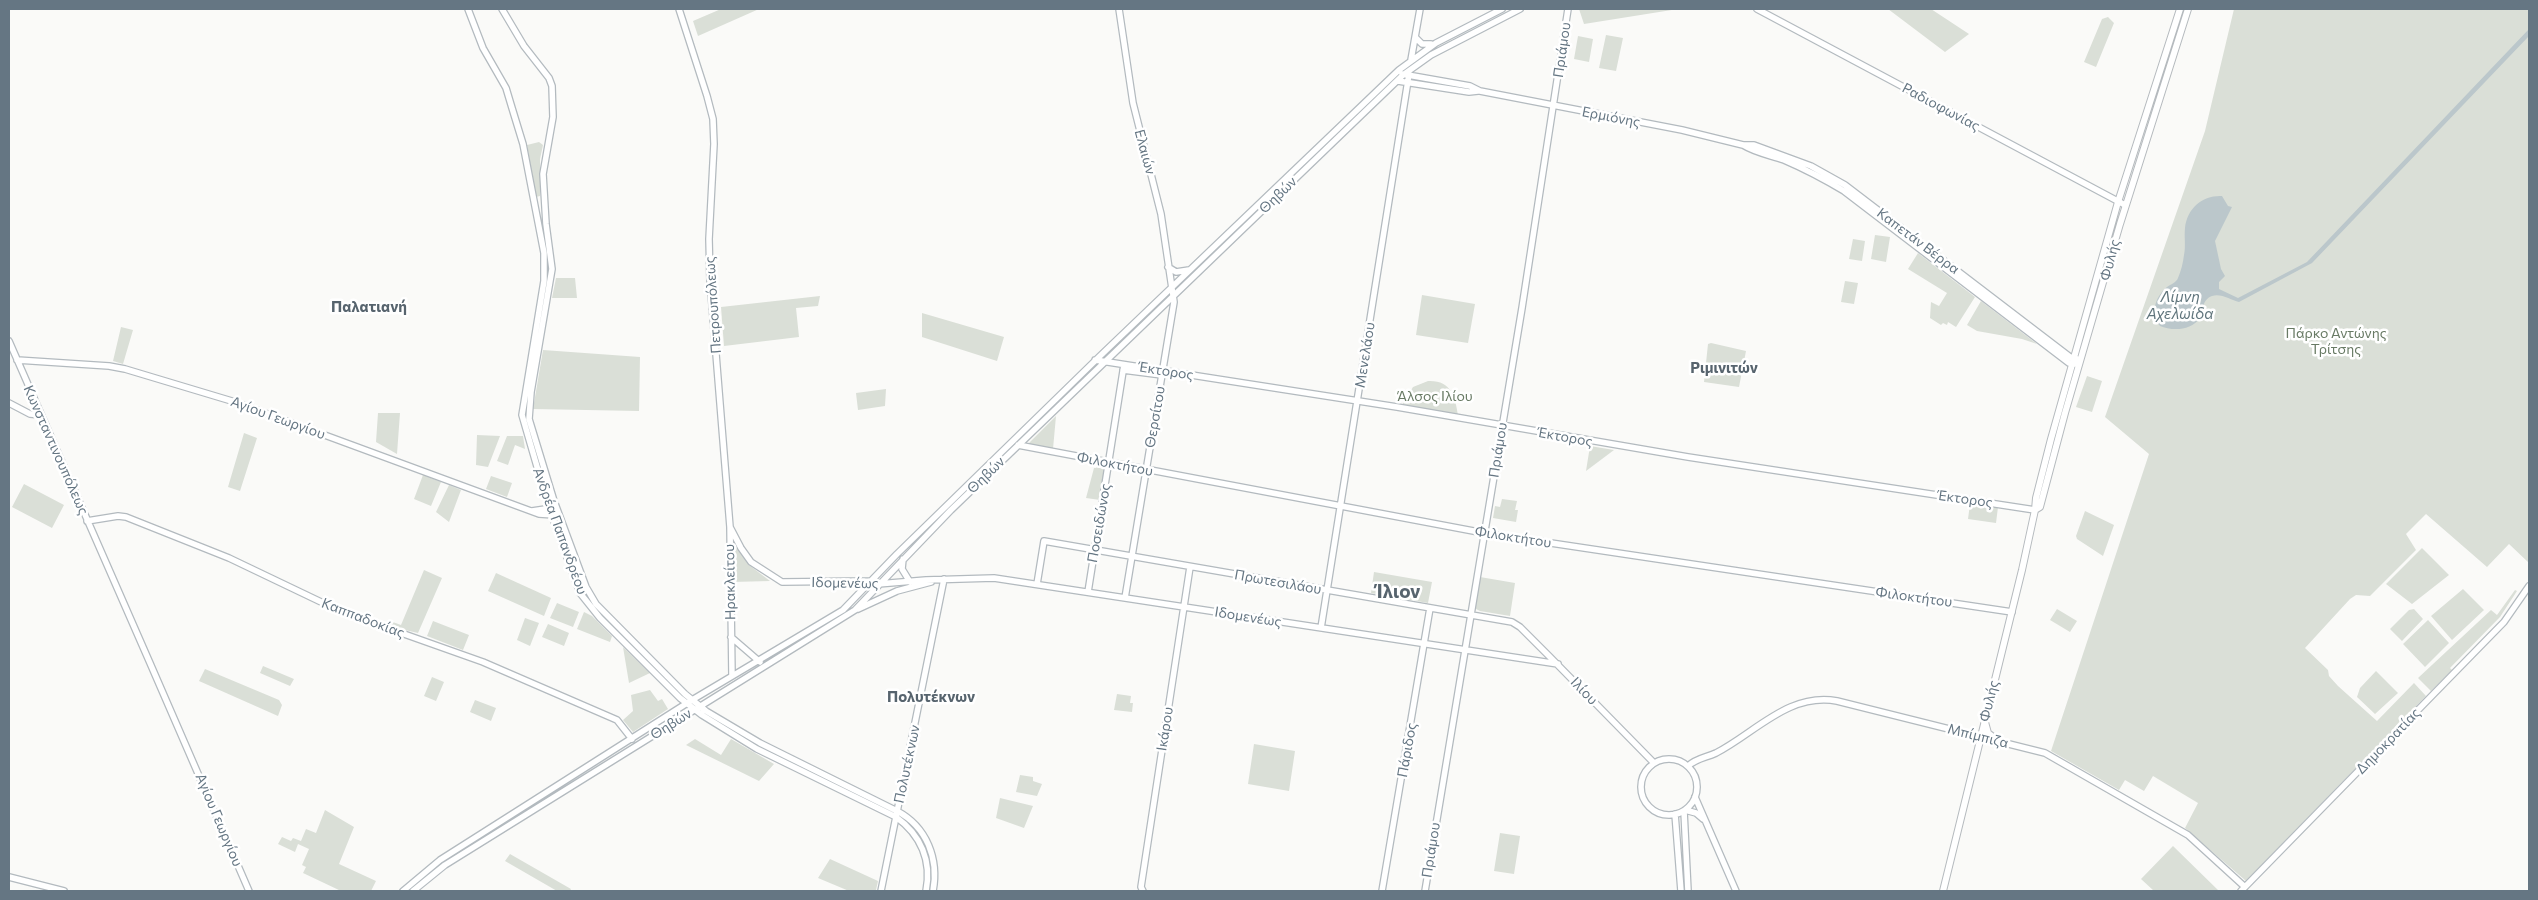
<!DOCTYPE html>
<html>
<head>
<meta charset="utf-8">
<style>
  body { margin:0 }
  #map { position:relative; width:2538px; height:900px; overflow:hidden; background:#fafaf8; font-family:Commissioner,sans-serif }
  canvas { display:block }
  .frame { position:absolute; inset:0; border:10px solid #657683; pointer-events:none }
</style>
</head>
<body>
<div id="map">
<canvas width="2538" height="900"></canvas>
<div class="frame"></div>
</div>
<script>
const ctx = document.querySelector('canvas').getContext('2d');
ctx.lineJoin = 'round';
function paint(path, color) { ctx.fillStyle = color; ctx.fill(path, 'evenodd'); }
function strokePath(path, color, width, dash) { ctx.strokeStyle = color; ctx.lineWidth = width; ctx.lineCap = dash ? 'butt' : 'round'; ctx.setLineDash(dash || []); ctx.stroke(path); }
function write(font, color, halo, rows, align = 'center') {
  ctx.font = font + ' Commissioner,sans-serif'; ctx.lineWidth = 5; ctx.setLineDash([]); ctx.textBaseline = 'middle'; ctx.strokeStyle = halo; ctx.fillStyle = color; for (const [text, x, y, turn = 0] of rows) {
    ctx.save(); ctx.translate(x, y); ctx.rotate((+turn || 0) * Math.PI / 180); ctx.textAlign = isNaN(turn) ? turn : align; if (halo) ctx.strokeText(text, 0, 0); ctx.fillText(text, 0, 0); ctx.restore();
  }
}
const green = new Path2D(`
  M 721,9 L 759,9 L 698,36 L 693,21 Z
  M 1579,9 L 1678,9 L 1584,24 Z
  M 1888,9 L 1931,9 L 1969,34 L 1945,52 Z
  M 2234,9 L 2529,9 L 2529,563 L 2509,544 L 2487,567 L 2426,514 L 2406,534 L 2416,550 L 2370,596 L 2356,595 L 2350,599 L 2305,648 L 2328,670 L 2329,676 L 2338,686 L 2377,721 L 2414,683 L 2426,696 L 2246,881 L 2185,828 L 2198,803 L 2153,776 L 2144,791 L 2125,780 L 2119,790 L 2051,751 L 2149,454 L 2105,417 L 2205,131 Z
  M 2108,17 L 2114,23 L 2096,67 L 2084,62 L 2102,19 Z
  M 1606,35 L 1623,38 L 1616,71 L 1599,68 Z
  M 1578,36 L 1593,39 L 1589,62 L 1574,59 Z
  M 539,142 L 543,145 L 540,159 L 540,196 L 536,197 L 527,145 Z
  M 1875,235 L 1890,237 L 1886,262 L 1871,259 Z
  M 1853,239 L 1865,241 L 1862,261 L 1849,259 Z
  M 1918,253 L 1975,297 L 1956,327 L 1948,322 L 1947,325 L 1943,323 L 1941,325 L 1930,318 L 1931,302 L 1939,306 L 1947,293 L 1908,269 Z
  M 556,278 L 575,278 L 577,298 L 552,298 Z
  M 1845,281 L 1858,283 L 1854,304 L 1841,302 Z
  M 1422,295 L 1475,304 L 1468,343 L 1416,335 Z
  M 820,296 L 818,306 L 796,308 L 799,337 L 724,346 L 721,307 Z
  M 1981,301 L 2037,344 L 2022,339 L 1977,331 L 1967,325 Z
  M 922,313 L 1004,337 L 997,361 L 922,337 Z
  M 121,327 L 133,330 L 123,364 L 113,361 Z
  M 1711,343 L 1746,351 L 1739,387 L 1704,382 L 1708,344 Z
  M 543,350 L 640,357 L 639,411 L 533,409 Z
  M 2087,376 L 2102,381 L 2092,412 L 2076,407 Z
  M 1428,381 C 1451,380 1455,396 1458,415 L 1402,405 L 1413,387 Z
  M 886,389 L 885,406 L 858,410 L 856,393 Z
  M 378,413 L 400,413 L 397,454 L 376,442 Z
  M 1056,416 L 1053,449 L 1028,444 Z
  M 244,433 L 257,438 L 240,491 L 228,487 Z
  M 477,435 L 500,436 L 488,467 L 476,465 Z
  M 507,436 L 523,436 L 525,449 L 515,445 L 508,465 L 497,461 Z
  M 1590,446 L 1614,450 L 1586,471 Z
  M 1097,465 L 1105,466 L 1100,500 L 1086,498 L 1094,468 L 1096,468 Z
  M 423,475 L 441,482 L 431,506 L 414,499 Z
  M 491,476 L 512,483 L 507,497 L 486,489 Z
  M 24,484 L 64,505 L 52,528 L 12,507 Z
  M 449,485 L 461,490 L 449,522 L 436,512 Z
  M 1502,499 L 1517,501 L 1515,510 L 1518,510 L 1516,522 L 1493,518 L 1495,506 L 1500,507 Z
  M 1970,504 L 1998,507 L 1996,523 L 1968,519 Z
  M 2085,511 L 2114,525 L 2103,556 L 2077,539 L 2076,536 Z
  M 733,537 L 749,565 L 770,581 L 732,582 Z
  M 2422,548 L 2449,575 L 2412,604 L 2386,584 Z
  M 424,570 L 442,578 L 418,633 L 388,626 L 390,621 L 401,625 Z
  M 1374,572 L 1432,582 L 1428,603 L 1371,593 Z
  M 496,573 L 551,598 L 544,616 L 488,591 Z
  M 1480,577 L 1515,583 L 1510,616 L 1480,611 L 1474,608 Z
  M 2463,589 L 2484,610 L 2452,640 L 2431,616 Z
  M 2515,590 L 2517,591 L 2500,617 L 2450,668 L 2452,670 L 2431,691 L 2418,678 L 2491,610 L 2497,615 Z
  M 557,603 L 579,612 L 573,627 L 550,618 Z
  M 2057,609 L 2077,621 L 2070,632 L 2050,620 Z
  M 2414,609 L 2423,619 L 2402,641 L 2390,629 L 2409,610 Z
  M 584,612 L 592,616 L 612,636 L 610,642 L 577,629 Z
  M 525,618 L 539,623 L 530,646 L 517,640 Z
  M 2428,620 L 2449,643 L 2425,667 L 2403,644 Z
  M 433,621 L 469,635 L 463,650 L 427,636 Z
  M 548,624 L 569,633 L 564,646 L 542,637 Z
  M 623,647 L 650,673 L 629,683 Z
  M 263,666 L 294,679 L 290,686 L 260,673 Z
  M 205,669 L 279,700 L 282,705 L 278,716 L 199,681 Z
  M 2376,671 L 2398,693 L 2375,714 L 2357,697 L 2360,688 Z
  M 432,677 L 444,682 L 436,701 L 424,696 Z
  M 650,690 L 658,701 L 662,699 L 668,709 L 633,732 L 623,720 L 633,711 L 631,695 Z
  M 1117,694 L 1131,696 L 1130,703 L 1133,703 L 1132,712 L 1114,710 Z
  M 475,700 L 496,708 L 491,721 L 470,712 Z
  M 695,739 L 721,755 L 731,739 L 774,764 L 759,781 L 686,745 Z
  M 1254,744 L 1295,751 L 1289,791 L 1248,784 Z
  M 1020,775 L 1033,777 L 1033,781 L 1042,784 L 1037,796 L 1016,792 Z
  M 1000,798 L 1033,806 L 1024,828 L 996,818 Z
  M 325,810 L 354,827 L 339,864 L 376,881 L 371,891 L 341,891 L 303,873 L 306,867 L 302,865 L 309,849 L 298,844 L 295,852 L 278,844 L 282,837 L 291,841 L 293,838 L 301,841 L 306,829 L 316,833 Z
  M 1500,833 L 1520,836 L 1514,874 L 1494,871 Z
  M 2173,846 L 2219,891 L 2154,891 L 2141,879 Z
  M 510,854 L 571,889 L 570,891 L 557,891 L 505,861 Z
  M 830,859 L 878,881 L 876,890 L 849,891 L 818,878 Z`);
const water = new Path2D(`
  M 2529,29 L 2529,36 L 2312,263 L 2239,302 C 2231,300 2221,293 2212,296 C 2201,300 2204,311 2200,318 C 2191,331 2172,331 2160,326 C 2150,313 2155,297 2167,287 C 2171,284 2176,283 2178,278 C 2181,271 2183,263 2184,255 C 2186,246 2184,237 2185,228 C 2187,208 2203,195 2222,196 L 2228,206 L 2232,207 L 2215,241 L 2221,269 L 2225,276 L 2219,282 L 2219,289 L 2238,298 L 2307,262 Z`);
const secondary = new Path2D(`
  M 468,9 L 483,48 L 506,88 L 512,108 L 523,144 L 544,253 L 544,281 L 522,415 L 549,508 L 580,593 L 600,618 L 680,698 L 702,715 L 757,749 L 896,817 C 921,835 932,861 926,891
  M 502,9 L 524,46 L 549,78 L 552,86 L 553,117 L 543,174 L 546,224 L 552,269 L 531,392 L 529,419 L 554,501 L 586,587 L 596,604 L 685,694 L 706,711 L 760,743 L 897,811 C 927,827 939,859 933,891
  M 679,9 L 707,96 L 713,119 L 714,144 L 709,239 L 710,280 L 730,527 L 741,548 L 751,562 L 782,582 L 871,581 L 878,584 L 926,580 L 994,578 L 1558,664
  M 1119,9 L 1133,103 L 1161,214 L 1174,302 L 1125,598
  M 1757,9 L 2125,205
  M 1416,38 L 1422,44 L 1431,44
  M 1411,60 L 1420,9
  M 1402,74 L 1470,86 L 1480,91 L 1682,130 L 1743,145 L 1754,145 L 1811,166 L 1845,185 L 2070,357 L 2077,359
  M 1398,81 L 1469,92 L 1478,91
  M 1743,145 C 1756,153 1770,155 1784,160 C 1805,169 1824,179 1844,191 L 2069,363 L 2075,364
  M 1168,267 L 1176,272 L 1189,270
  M 9,341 C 89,525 170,707 249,891
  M 17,360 L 109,366 L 125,369 L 235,402 L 539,514 L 554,515
  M 1095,360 L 1397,407 L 1688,457 L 2035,510
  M 1123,370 L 1162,375
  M 9,403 L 30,414 L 41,415
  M 1018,445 L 1484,533 L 2012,612
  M 532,511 L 552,508
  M 87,521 L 118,516 L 126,517 L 229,558 L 342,612 L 483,662 L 617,720 L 632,739
  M 730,527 L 732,676
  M 903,559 L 902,569 L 910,582
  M 1037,584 L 1044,541 L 1512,622 L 1520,627 L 1550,657 L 1654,763
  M 1088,592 L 1124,365
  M 858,609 L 897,591 L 931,582
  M 1321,628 L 1409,74
  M 731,637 L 760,662
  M1641 787a28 28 0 1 1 56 0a28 28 0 1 1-56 0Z
  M 1688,766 C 1697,758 1705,758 1716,753 C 1755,733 1789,692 1837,701 L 2045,753 L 2188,835 L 2245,887
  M 1695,797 L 1736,891
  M 1685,810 L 1696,813 L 1703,819
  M 1684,811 L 1688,891
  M 1675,814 L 1681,891
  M 9,877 L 64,891
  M 403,891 L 440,860 L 692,700 L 843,610 L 897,554 L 1100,356 L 1399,70 L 1436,43 L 1502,9
  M 413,891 L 445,865 L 855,610 L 951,510 L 1403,75 L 1431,55 L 1520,9
  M 881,891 L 944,579
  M 1143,891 L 1141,887 L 1190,567
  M 1382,891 L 1430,608
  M 1425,891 L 1522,308 L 1568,9
  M 2241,891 L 2504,622 L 2529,586`);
const primary = new Path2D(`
  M 2035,510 L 2040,507 L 2065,413 L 2120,224 L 2188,9
  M 1985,722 L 1988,733 L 1997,740
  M 1943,891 L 2022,570 L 2035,510 L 2036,498 L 2051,439 L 2118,202 L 2180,9`);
const streetNames = [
  ["Πριάμου",1562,50,-82],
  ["Ραδιοφωνίας",1941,107,28],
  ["Ερμιόνης",1611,117,11],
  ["Ελαιών",1145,152,75],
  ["Θηβών",1278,195,-44],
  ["Καπετάν Βέρρα",1918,241,37],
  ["Φυλής",2110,260,-75],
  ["Πετρουπόλεως",713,305,-94],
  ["Μενελάου",1365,355,-81],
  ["Έκτορος",1166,371,9],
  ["Θερσίτου",1155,417,-80],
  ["Αγίου Γεωργίου",278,418,20],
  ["Έκτορος",1565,437,10],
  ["Κωνσταντινουπόλεως",56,450,66],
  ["Πριάμου",1498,450,-81],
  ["Φιλοκτήτου",1115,464,11],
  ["Θηβών",986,475,-44],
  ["Έκτορος",1965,499,8],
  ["Ποσειδώνος",1099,523,-80],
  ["Ανδρέα Παπανδρέου",560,531,70],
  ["Φιλοκτήτου",1513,537,9],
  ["Ηρακλείτου",730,582,-91],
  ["Πρωτεσιλάου",1278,582,10],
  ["Ιδομενέως",845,583,1],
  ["Φιλοκτήτου",1914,597,8],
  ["Ιδομενέως",1248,617,9],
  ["Καππαδοκίας",363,618,21],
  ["Ιλίου",1584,691,46],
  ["Φυλής",1989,701,-76],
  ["Θηβών",671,724,-32],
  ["Ικάρου",1165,729,-81],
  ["Μπίμπιζα",1978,736,14],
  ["Δημοκρατίας",2388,741,-46],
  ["Πάριδος",1407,750,-80],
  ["Πολυτέκνων",907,764,-78],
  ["Αγίου Γεωργίου",219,820,67],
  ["Πριάμου",1431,850,-81]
];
const parkNames = [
  ["Πάρκο Αντώνης",2336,333],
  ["Τρίτσης",2336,349],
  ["Άλσος Ιλίου",1435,396]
];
const waterNames = [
  ["Λίμνη",2180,297],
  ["Αχελωίδα",2180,314]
];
const neighbourhoodNames = [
  ["Παλατιανή",369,307],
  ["Ριμινιτών",1724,368],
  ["Πολυτέκνων",931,697]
];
const districtNames = [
  ["Ίλιον",1398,592]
];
paint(green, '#dadfd7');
paint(water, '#bbc7cb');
strokePath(secondary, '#b3babf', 8);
strokePath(primary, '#b5babe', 8);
strokePath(secondary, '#fff', 5.5);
strokePath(primary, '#fff', 6);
write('14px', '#657683', '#fff', streetNames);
write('14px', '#687a64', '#fff', parkNames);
write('italic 15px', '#60757c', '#fff', waterNames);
write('bold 15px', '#57646e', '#fff', neighbourhoodNames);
write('bold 19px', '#57646e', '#fff', districtNames);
</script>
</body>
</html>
